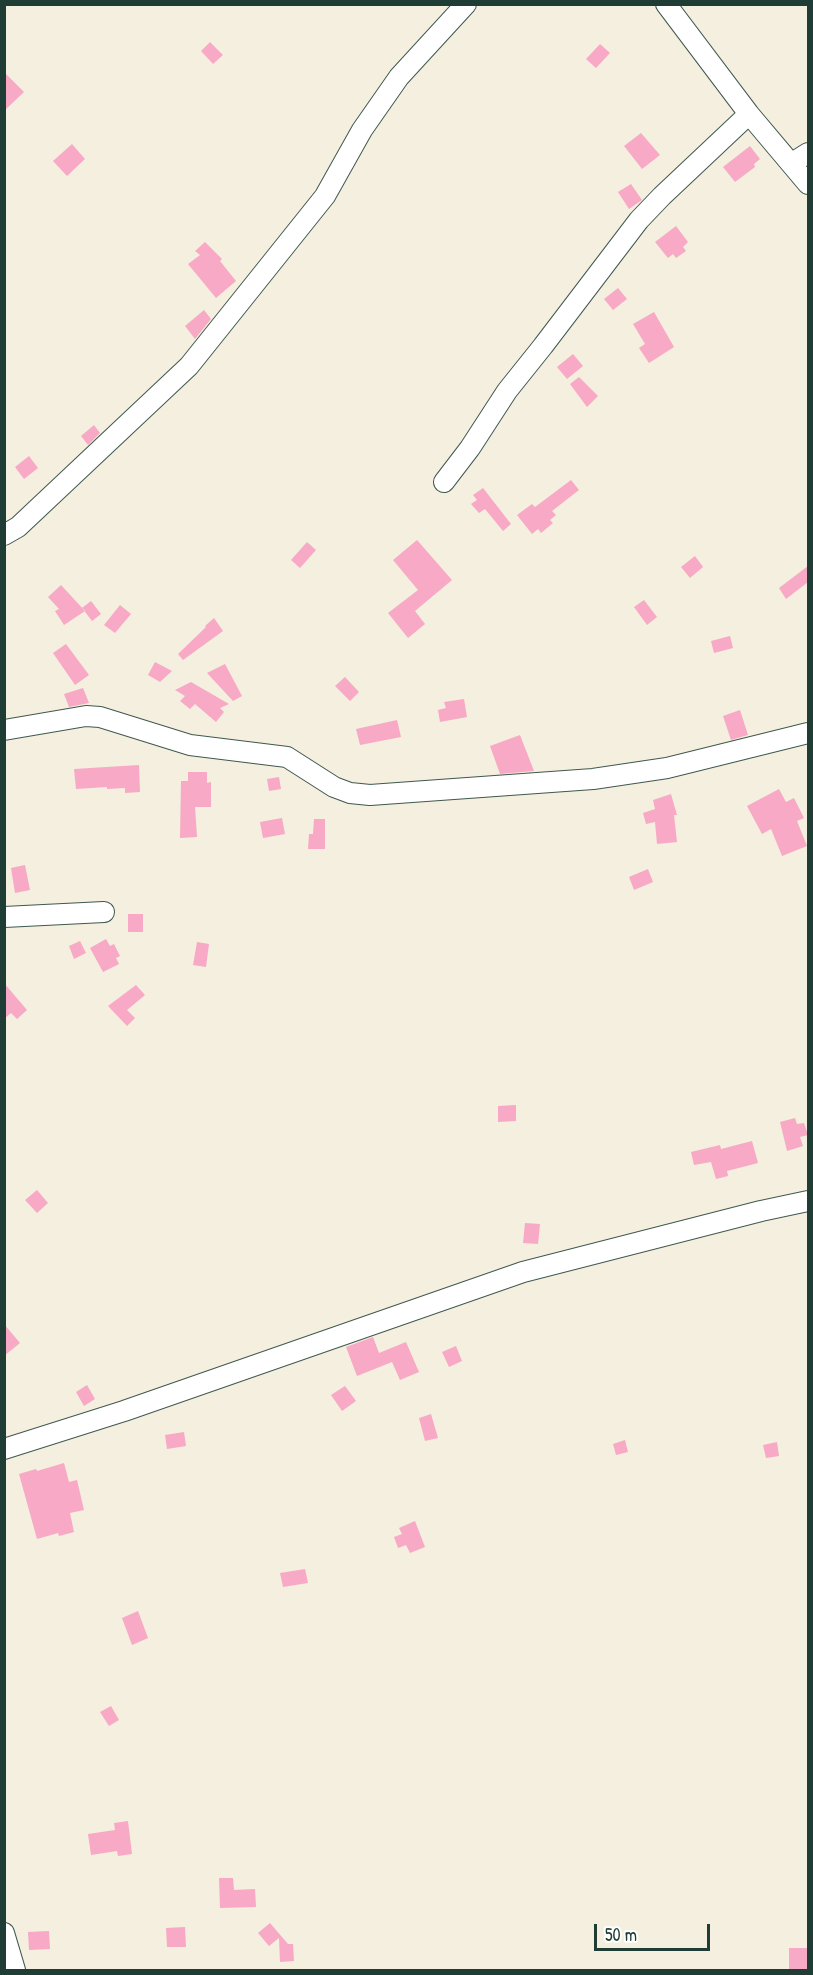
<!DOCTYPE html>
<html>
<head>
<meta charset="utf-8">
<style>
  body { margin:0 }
  #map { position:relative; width:813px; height:1975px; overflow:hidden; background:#f4efde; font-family:"Patrick Hand",sans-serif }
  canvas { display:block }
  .frame { position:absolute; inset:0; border:6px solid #1f3d34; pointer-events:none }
  .scale { position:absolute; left:594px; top:1924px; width:116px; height:27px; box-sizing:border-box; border:3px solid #1f3d34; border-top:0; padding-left:8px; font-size:18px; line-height:21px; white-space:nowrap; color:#1f3d34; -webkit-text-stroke:4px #fff; paint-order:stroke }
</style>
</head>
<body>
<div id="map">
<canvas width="813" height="1975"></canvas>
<div class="frame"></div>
<div class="scale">50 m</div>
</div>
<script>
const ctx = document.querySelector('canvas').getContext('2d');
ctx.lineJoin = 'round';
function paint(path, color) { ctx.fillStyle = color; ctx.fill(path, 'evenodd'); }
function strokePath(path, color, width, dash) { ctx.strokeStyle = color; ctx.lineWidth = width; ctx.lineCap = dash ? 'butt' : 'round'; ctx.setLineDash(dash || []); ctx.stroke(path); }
const building = new Path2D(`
  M 210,42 L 223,55 L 213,64 L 201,51 Z
  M 600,44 L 610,53 L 596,68 L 586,59 Z
  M 4,72 L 24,92 L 4,111 Z
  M 641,133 L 660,155 L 642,169 L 624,146 Z
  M 72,144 L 85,159 L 67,176 L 53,161 Z
  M 750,146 L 760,159 L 754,164 L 755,167 L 735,182 L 723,167 Z
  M 631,184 L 642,200 L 629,209 L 618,192 Z
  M 676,226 L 688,242 L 683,247 L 686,251 L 676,258 L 673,254 L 668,258 L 655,242 Z
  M 205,242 L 222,259 L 220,261 L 236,281 L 216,298 L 188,264 L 200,255 L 195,251 Z
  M 618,288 L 627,299 L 613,310 L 604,299 Z
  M 204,310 L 211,319 L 195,339 L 185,326 Z
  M 654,312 L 674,347 L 649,363 L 639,348 L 645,344 L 633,324 Z
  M 573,354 L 583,366 L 567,379 L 557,367 Z
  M 579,377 L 598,396 L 587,407 L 570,384 Z
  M 94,425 L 100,433 L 88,445 L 81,436 Z
  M 29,456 L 38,468 L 24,479 L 15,467 Z
  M 571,480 L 579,490 L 552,511 L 556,515 L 550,520 L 553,523 L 541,533 L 538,529 L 532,534 L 517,515 L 532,504 L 535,507 Z
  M 483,488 L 511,524 L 503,531 L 485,509 L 479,513 L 471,504 L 477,500 L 473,495 Z
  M 417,540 L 452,580 L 415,611 L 425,624 L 408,638 L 388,613 L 418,590 L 393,560 Z
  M 307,542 L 316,550 L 300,568 L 291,560 Z
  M 695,556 L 703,567 L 690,578 L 681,567 Z
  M 808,566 L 808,582 L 786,599 L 779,588 Z
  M 61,585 L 85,611 L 64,625 L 55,611 L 59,609 L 48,597 Z
  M 644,600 L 657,617 L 647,625 L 634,607 Z
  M 91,601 L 101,614 L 92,621 L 82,608 Z
  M 120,605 L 131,614 L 115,633 L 104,625 Z
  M 214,618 L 223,631 L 183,660 L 178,654 L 206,627 L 205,626 Z
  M 730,636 L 733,648 L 714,653 L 711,641 Z
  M 66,644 L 89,675 L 75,685 L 53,653 Z
  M 155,662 L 172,671 L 160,682 L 148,675 Z
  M 225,664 L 242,696 L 233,701 L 207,673 Z
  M 345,677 L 359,692 L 350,701 L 335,686 Z
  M 191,682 L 229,704 L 220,708 L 224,712 L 216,722 L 195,704 L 190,709 L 180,701 L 185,696 L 175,690 Z
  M 83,688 L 89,703 L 69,707 L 64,694 Z
  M 464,699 L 467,717 L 440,722 L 438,710 L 446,708 L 444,702 Z
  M 740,710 L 748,735 L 731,740 L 723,716 Z
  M 397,720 L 401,737 L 360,745 L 356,729 Z
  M 520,735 L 534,771 L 500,774 L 490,746 Z
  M 139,765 L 140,792 L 125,793 L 125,788 L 107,789 L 107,787 L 76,789 L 74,769 Z
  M 188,772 L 207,772 L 207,783 L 211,782 L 211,807 L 195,807 L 197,837 L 180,838 L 181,781 L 188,781 Z
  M 279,777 L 281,789 L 269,791 L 267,779 Z
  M 779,789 L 786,802 L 794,798 L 804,818 L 797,821 L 807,846 L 782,856 L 771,829 L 762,834 L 747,806 Z
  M 671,794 L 677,815 L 674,815 L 677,842 L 657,844 L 655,822 L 646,824 L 643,813 L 655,809 L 653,800 Z
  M 282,818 L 285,834 L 263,838 L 260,822 Z
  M 314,819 L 325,819 L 325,849 L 308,849 L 309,834 L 313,834 Z
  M 25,865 L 30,890 L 15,893 L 11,868 Z
  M 648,869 L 653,882 L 634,890 L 629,877 Z
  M 128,914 L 143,914 L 143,932 L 128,932 Z
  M 106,939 L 110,946 L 114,944 L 120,956 L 116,958 L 119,964 L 103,972 L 90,948 Z
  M 80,941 L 86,953 L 74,959 L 69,946 Z
  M 197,942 L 209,944 L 206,967 L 193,965 Z
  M 4,983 L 27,1010 L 17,1019 L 11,1013 L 4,1019 Z
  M 136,985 L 145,995 L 127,1010 L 135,1018 L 127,1026 L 108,1006 Z
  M 516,1105 L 516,1121 L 498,1122 L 498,1106 Z
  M 795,1118 L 797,1124 L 804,1123 L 808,1135 L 800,1137 L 803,1146 L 787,1151 L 780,1122 Z
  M 752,1141 L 758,1163 L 727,1171 L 728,1176 L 716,1179 L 711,1162 L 694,1165 L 691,1152 L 720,1145 L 721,1149 Z
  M 37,1190 L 48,1203 L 37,1213 L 25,1200 Z
  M 525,1223 L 540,1224 L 538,1244 L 523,1243 Z
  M 4,1324 L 20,1343 L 4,1356 Z
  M 373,1337 L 379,1353 L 406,1342 L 419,1372 L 400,1380 L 392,1362 L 357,1376 L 346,1347 Z
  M 456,1346 L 462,1361 L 449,1367 L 442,1352 Z
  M 87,1385 L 95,1399 L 84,1406 L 76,1392 Z
  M 345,1386 L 356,1401 L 342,1411 L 331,1395 Z
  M 431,1414 L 438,1438 L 425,1441 L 419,1418 Z
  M 184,1432 L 186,1446 L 167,1449 L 165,1435 Z
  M 625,1440 L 628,1452 L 616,1455 L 613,1444 Z
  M 777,1442 L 779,1456 L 766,1458 L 763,1445 Z
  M 64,1463 L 69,1482 L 77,1480 L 84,1510 L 70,1513 L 74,1532 L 59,1536 L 58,1533 L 37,1539 L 19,1474 L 36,1469 L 37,1471 Z
  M 415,1521 L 425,1547 L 410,1553 L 406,1545 L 398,1548 L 394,1537 L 402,1534 L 399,1528 Z
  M 305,1569 L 308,1583 L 283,1587 L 280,1573 Z
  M 138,1611 L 148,1638 L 132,1645 L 122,1618 Z
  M 111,1706 L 119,1720 L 109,1726 L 100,1712 Z
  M 128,1821 L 132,1854 L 118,1856 L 117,1851 L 91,1855 L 88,1834 L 115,1830 L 114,1823 Z
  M 219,1878 L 233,1878 L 234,1890 L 255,1889 L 256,1907 L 220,1908 Z
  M 270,1923 L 288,1944 L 293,1944 L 294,1961 L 280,1962 L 279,1938 L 269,1946 L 258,1933 Z
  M 185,1927 L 186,1947 L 167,1947 L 166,1928 Z
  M 49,1931 L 50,1949 L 29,1950 L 28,1932 Z
  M 789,1948 L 808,1948 L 808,1971 L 789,1971 Z`);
const minor = new Path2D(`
  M 666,4 L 749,114 L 808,184
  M 792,163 L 808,153
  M 444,482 L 470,448 L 507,391 L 543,346 L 639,220 L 662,196 L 749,114
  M 4,535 L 18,527 L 189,366 L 325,196 L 362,130 L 399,77 L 466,4
  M 4,730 L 86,716 L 100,717 L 190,745 L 287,757 L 334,787 L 350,793 L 370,795 L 593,779 L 667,768 L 808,733
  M 4,917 L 104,912
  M 4,1449 L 124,1411 L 523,1272 L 761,1211 L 808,1201
  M 4,1933 L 15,1970`);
paint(building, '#f7a9c6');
strokePath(minor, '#3f584e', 22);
strokePath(minor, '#fff', 20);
</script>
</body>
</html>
